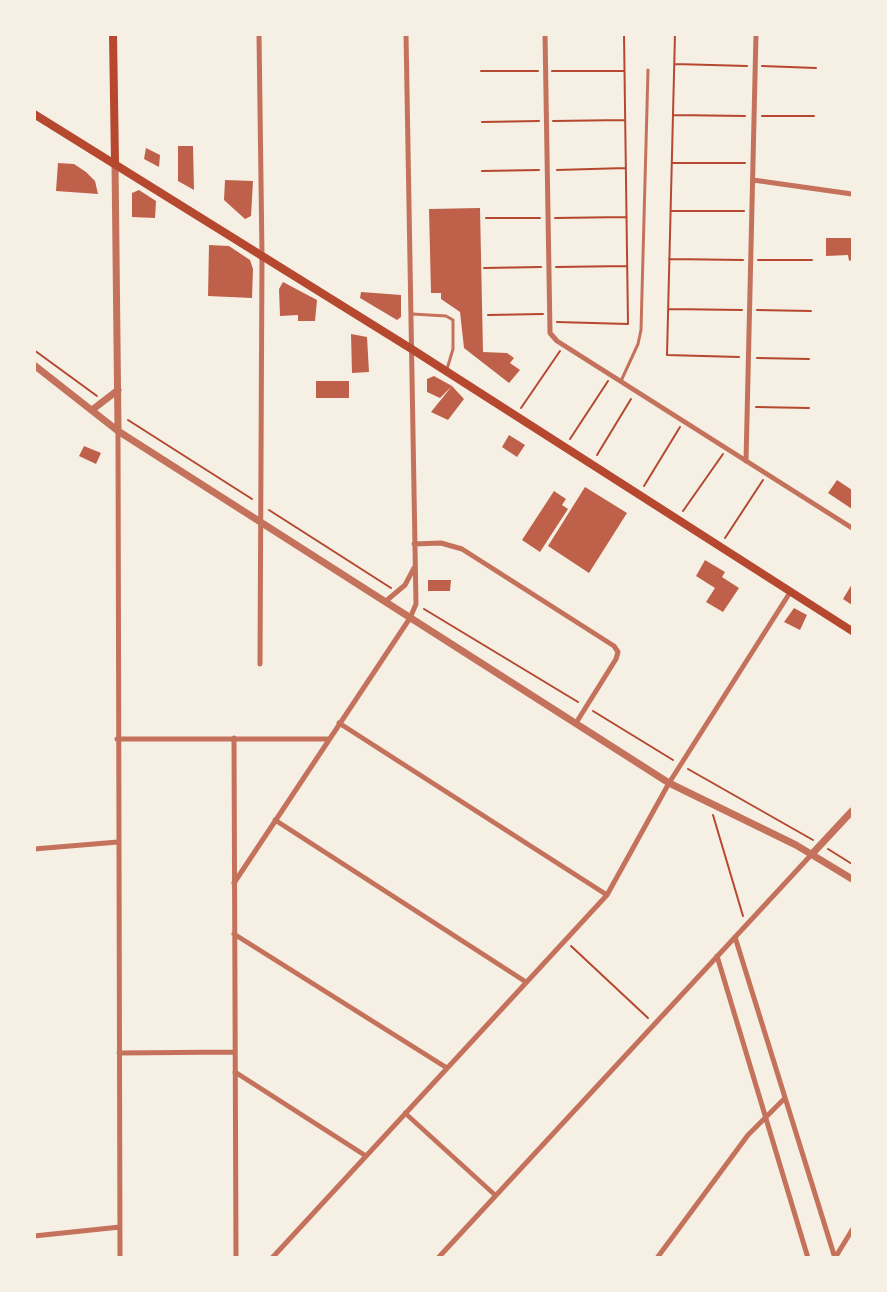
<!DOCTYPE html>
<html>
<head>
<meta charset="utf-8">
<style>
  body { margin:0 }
  #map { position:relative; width:887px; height:1292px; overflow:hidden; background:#f6efe4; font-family:"DM Sans",sans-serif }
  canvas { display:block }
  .frame { position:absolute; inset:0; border:36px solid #f6efe4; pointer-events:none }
</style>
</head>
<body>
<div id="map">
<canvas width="887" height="1292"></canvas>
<div class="frame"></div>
</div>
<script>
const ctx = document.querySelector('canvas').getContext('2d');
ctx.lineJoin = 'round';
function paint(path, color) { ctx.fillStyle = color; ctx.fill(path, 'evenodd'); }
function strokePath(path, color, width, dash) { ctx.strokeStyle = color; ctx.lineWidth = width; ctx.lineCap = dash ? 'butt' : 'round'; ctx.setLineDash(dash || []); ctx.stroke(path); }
const building = new Path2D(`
  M 178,146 L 193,146 L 194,190 L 178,181 Z
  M 146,148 L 160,155 L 159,167 L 144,159 Z
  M 58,163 L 74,164 L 86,172 L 95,181 L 98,194 L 56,191 Z
  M 225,180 L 253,181 L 251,216 L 245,219 L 224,200 Z
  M 139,190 L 156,201 L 155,218 L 132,217 L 132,193 Z
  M 480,208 L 483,352 L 507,353 L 514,358 L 510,363 L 520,370 L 509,383 L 464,348 L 460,312 L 441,299 L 441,293 L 431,293 L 429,209 Z
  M 826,238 L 852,238 L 852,260 L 849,261 L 848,255 L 826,256 Z
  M 209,245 L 229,246 L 250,260 L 253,269 L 252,298 L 208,296 Z
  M 283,282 L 317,300 L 315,321 L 298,321 L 298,315 L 280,316 L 279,289 Z
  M 361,292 L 401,295 L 401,317 L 397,320 L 360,298 Z
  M 351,334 L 367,337 L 369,372 L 352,373 Z
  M 434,376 L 452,386 L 464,399 L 448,420 L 431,412 L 452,386 L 440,398 L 427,392 L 427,379 Z
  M 316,381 L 349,381 L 349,398 L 316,398 Z
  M 509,435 L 525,445 L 517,457 L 502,447 Z
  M 84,446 L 101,453 L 96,464 L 79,456 Z
  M 837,480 L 852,490 L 852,509 L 828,493 Z
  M 585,487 L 627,513 L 589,573 L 548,546 Z
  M 554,491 L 566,499 L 562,505 L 568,509 L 540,552 L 522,540 Z
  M 705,560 L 725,572 L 722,577 L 739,588 L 723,612 L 706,602 L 715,588 L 696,576 Z
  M 428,580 L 451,580 L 450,591 L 428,591 Z
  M 852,584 L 852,605 L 843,599 Z
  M 794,608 L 807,615 L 800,630 L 784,622 Z`);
const path = new Path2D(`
  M 675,34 L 667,355 L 739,357
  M 675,64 L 747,66
  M 762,66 L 816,68
  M 481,71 L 538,71
  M 552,71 L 624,71
  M 673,115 L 745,116
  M 762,116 L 814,116
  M 553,121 L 625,120
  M 482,122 L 539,121
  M 673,163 L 745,163
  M 557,170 L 626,168
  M 482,171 L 539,170
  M 672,211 L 744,211
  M 486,218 L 540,218
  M 555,218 L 626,217
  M 669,259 L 743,260
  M 758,260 L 812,260
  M 556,267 L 627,266
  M 484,268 L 541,267
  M 668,309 L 742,310
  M 757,310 L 811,311
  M 488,315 L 543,314
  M 557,322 L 628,324 L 624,34
  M 34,350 L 97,396
  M 757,358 L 809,359
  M 756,407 L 809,408
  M 521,408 L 560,351
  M 128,420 L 252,499
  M 570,439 L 608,381
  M 597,455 L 631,399
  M 644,486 L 680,427
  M 269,510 L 391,588
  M 683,511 L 723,454
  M 725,538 L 763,480
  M 424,609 L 578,702
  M 593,711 L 673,760
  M 688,769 L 813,840
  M 713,815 L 743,916
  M 828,849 L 852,864
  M 571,946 L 648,1018`);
const service = new Path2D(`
  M 412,314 L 446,316 L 453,320 L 453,349 L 447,369
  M 621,381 L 638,344 L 641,330 L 648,70`);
const pedestrian = new Path2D(`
  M 405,1113 L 495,1195`);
const minor = new Path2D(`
  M 259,34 L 262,255 L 260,664
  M 545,34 L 550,333 L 557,341 L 852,528
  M 753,180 L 852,194
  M 118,431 L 120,1258
  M 746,461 L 756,34
  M 414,544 L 441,543 L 462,549 L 614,646 L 618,652 L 616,659 L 576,723
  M 386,601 L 405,585 L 414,568
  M 339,723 L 607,895
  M 234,738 L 236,1258
  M 117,739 L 328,739
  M 275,820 L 526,982
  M 34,849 L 118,842
  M 234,883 L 410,618 L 416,604 L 406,34
  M 234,934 L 447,1068
  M 735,937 L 835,1258
  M 717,956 L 808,1258
  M 119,1053 L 235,1052
  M 235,1072 L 366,1156
  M 34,1236 L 120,1227
  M 272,1258 L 607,895 L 669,783 L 791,591
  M 438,1258 L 812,854
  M 657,1258 L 748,1135 L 785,1098
  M 835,1258 L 852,1230`);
const tertiary = new Path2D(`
  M 115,162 L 118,431
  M 34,365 L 118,431 L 669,783 L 796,845 L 852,879
  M 92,410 L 118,390
  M 812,854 L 852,811`);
const secondary = new Path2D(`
  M 113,34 L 115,162
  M 34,114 L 410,348 L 852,631`);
paint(building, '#bf614a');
strokePath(path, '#b5482f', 2);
strokePath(service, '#c5725c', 3);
strokePath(pedestrian, '#c5725c', 4.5);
strokePath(minor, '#c5725c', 5);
strokePath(tertiary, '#c5725c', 7);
strokePath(secondary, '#b5482f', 8);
</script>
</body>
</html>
